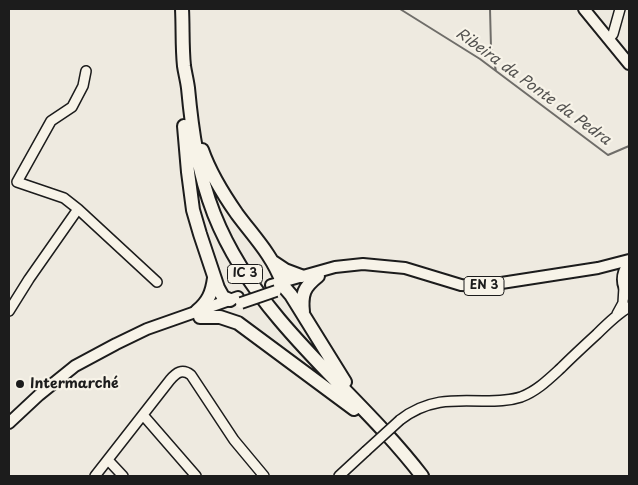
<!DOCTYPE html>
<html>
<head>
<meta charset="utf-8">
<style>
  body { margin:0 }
  #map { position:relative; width:638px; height:485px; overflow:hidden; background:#eeeae0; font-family:"Playpen Sans",sans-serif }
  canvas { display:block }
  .frame { position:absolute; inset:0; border:10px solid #1c1c1c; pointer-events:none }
</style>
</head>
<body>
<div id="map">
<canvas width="638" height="485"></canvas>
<div class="frame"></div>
</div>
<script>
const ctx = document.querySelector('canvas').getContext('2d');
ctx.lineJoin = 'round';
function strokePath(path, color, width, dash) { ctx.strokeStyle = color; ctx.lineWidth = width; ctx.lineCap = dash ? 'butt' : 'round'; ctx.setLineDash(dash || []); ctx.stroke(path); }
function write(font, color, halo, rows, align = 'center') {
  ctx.font = font + ' "Playpen Sans",sans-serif'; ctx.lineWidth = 4.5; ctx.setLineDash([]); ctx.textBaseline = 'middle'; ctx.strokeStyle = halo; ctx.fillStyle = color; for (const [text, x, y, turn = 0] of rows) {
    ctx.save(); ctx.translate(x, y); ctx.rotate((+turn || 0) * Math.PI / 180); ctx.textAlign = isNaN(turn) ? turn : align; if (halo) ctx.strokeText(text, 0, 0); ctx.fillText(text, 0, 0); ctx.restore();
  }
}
const stream = new Path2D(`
  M 400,9 L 480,59 L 608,155 L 629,146
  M 490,9 L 491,48 L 496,71`);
const minor = new Path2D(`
  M 609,39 L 613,34 L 620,9
  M 78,209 L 157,282
  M 9,311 L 29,279 L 78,209 L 64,198 L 17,182 L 51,121 L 72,107 L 83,86 L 86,71
  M 617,314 L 623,303 L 624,287
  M 143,415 L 196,476
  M 400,420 C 427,399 452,400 483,401 C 496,401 509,401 521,397 C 537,391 549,379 561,368 C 573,356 585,345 597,334 C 607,324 617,314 629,307
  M 108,460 L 123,476
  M 95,476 L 170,380 C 176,373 182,368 191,375 L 234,440 L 264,476
  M 339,476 L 366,451`);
const major = new Path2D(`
  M 584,9 L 629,64
  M 629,263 C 621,274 621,285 629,295
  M 271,285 L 335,267 L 363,264 L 405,268 L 461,285 L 482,286 L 598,268 L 629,260
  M 9,423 L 39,395 L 75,366 L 116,344 L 147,329 L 238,297`);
const highway = new Path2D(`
  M 182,9 C 183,28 182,47 184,66 C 185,73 187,80 188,88 C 192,131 198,173 214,214 C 229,252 252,287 279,319 C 325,374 379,420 422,476
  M 184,126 L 188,172 L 193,210 L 200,234 L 218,288 L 223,297 L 230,300
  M 202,150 C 210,173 223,194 237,214 C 254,237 272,255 282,282
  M 273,262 L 285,270 L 301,276
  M 285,288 L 291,295 L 345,382
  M 197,311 C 208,302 212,293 214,278
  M 303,312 C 301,294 304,287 318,276
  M 200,317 L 220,317 L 238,323 L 354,409`);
const minorBridge = new Path2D(`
  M 366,451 L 400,420`);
const majorBridge = new Path2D(`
  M 241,303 L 276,291`);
const markers = [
  [20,384,5,"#1c1c1c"]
];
const shields = [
  [245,274,35],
  [484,286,40]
];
const shieldNames = [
  ["IC 3",245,274],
  ["EN 3",484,286]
];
const poiNames = [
  ["Intermarché",30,384]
];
const waterNames = [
  ["Ribeira da Ponte da Pedra",533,87,36]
];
strokePath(stream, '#6f6d69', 2);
strokePath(minor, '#1c1c1c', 12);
strokePath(major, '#1c1c1c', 14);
strokePath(highway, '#1c1c1c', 16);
strokePath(minor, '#f7f3e8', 9);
strokePath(major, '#f7f3e8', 10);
strokePath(highway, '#f7f3e8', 12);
strokePath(minorBridge, '#1c1c1c', 12, []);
strokePath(majorBridge, '#1c1c1c', 14, []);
strokePath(minorBridge, '#f7f3e8', 9);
strokePath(majorBridge, '#f7f3e8', 10);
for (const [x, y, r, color] of markers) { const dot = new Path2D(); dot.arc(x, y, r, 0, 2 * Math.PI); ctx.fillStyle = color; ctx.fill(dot); strokePath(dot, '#f7f3e8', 2); }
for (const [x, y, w] of shields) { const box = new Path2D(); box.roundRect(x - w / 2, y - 9.5, w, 19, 4); ctx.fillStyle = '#f7f3e8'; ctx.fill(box); strokePath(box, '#1c1c1c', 1); }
write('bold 12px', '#1c1c1c', null, shieldNames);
write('bold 14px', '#1c1c1c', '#f7f3e8', poiNames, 'left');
write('italic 15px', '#535250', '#f7f3e8', waterNames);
</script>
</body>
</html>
